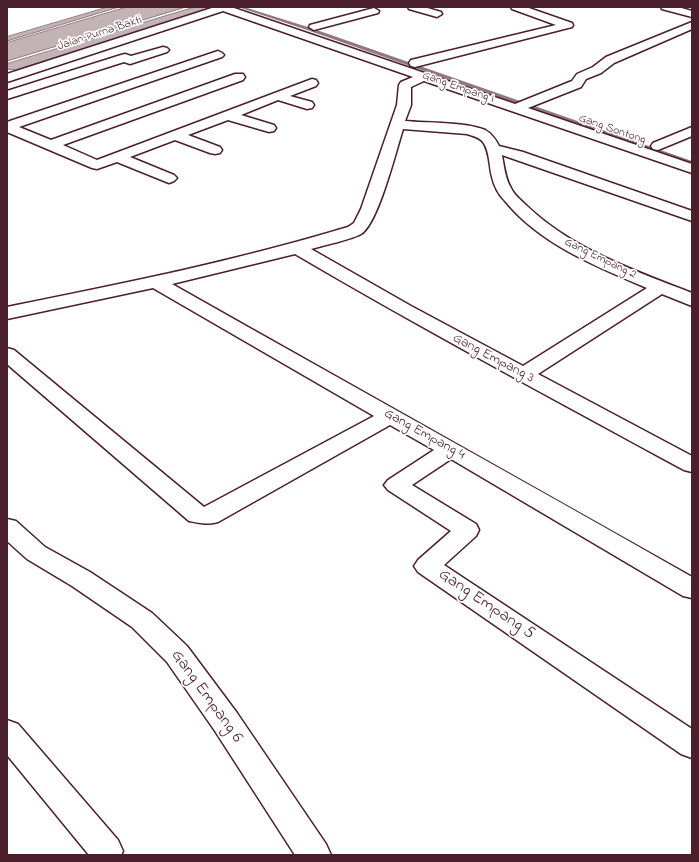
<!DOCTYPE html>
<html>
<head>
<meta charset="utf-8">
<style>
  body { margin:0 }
  #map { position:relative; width:699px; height:862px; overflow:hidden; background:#fff; font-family:"Indie Flower",sans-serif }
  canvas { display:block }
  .frame { position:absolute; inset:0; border:8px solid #4a1f2b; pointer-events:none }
</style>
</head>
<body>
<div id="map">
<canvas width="699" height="862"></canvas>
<div class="frame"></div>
</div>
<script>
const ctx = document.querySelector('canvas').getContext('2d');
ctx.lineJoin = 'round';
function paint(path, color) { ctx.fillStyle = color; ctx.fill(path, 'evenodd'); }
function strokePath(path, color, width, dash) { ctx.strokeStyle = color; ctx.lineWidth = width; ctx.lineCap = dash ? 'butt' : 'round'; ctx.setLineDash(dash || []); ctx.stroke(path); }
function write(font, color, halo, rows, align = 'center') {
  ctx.font = font + ' "Indie Flower",sans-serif'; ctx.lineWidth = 3.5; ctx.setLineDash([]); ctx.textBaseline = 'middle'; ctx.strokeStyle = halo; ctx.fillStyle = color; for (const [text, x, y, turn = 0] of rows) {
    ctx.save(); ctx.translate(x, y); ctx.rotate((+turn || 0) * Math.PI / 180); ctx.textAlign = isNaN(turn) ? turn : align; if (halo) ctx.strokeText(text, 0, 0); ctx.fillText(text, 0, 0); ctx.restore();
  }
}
const water = new Path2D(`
  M 108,7 L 119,7 L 7,41 L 7,37 Z
  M 127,7 L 186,7 L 7,61 L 7,43 Z
  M 195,7 L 215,7 L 16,70 L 7,69 L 7,64 Z`);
const stream = new Path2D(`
  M 238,7 L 244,7 L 311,28 L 692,161 L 692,165 L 307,30 Z`);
const minor = new Path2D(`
  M 215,7 L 231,7 L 515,104 L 572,81 L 577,74 L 593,67 L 606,57 L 692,22 L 692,29 L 614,63 L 601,73 L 586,79 L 581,87 L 528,108 L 692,164 L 692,173 L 424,81 L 411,87 L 411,105 L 405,121 C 427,123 466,122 485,130 C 492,134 496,140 499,146 L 523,152 L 692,211 L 692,221 L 502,155 C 504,166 505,178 511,188 C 514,195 521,200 527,206 C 572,249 635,271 692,293 L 692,306 L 662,294 L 538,374 L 692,456 L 692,472 L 684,470 C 553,399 423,329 295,254 L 172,284 C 345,382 519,478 692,577 L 692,598 L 683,596 L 451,459 L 412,485 L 476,524 L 479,530 L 476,536 L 444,565 L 692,729 L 692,758 L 681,754 L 418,572 L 414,566 L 418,560 L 451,531 L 388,490 L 384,485 L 388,480 L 434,450 L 390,425 L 218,522 C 207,525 199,523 189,521 L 7,364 L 7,348 L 14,350 L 204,507 L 374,416 L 153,288 L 7,319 L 7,307 C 121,284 236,261 348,227 L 354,223 L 361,209 L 397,105 L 399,85 L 401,82 L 413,77 L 223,11 L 7,82 L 7,74 ZM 403,129 L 467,134 C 473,136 479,137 483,142 C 490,151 489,167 492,177 C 494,186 499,195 505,201 C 540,244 597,267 647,288 L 523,366 L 411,306 L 311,249 C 325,245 350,240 361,234 C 378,224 396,151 403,129 Z
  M 408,7 L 424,7 L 441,12 L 442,14 L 437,17 L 409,9 Z
  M 511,7 L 526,7 L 572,23 L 573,25 L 572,27 L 415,67 L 411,66 L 409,63 L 411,60 L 556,25 L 512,9 Z
  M 661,7 L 678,7 L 692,11 L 692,17 L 662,9 Z
  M 374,8 L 379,11 L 378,13 L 314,30 L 309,27 L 310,25 Z
  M 163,47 L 167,48 L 169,50 L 167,52 L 130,64 L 124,62 L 7,99 L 7,91 L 121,55 L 125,54 L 131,56 Z
  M 218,51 L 222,53 L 224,55 L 222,57 L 19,127 L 51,140 L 235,74 L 243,74 L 245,77 L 243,80 L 63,145 L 97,160 L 312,79 L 316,80 L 318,83 L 316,86 L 290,96 L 312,102 L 314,105 L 312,108 L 307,109 L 278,100 L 241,115 L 274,125 L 276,128 L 274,131 L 269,132 L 228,120 L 188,135 L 220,147 L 222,150 L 220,153 L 215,154 L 210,153 L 175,140 L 130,157 L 174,175 L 177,178 L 174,181 L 169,183 L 117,162 L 97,169 L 92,168 L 7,132 L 7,122 Z
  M 692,127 L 692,136 L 658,150 L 653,149 L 651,146 L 653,143 Z
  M 7,519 L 16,521 L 45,547 L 90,572 L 152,613 L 187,646 L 237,713 L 326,844 L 331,855 L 295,855 L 215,731 L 167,662 L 132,627 L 72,586 L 27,559 L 7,541 Z
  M 7,720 L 18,724 L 118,840 L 123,851 L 121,855 L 89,855 L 7,755 Z`);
const farStreetnames = [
  ["Jalan Purna Bakti",100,34,-18],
  ["Gang Empang I",458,88,19],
  ["Gang Sontong",612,130,19],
  ["Gang Empang 2",600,259,26]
];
const streetNames = [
  ["Gang Empang 3",493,359,28],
  ["Gang Empang 4",424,435,29]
];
const nearStreetnames = [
  ["Gang Empang 5",486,605,34],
  ["Gang Empang 6",206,697,54]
];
paint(water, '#c1b3b6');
strokePath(water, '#91787e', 1);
paint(stream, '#91787e');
strokePath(minor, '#4a1f2b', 3);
paint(minor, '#fff');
write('12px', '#4a1f2b', '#fff', farStreetnames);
write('14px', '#4a1f2b', '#fff', streetNames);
write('17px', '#4a1f2b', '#fff', nearStreetnames);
</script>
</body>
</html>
